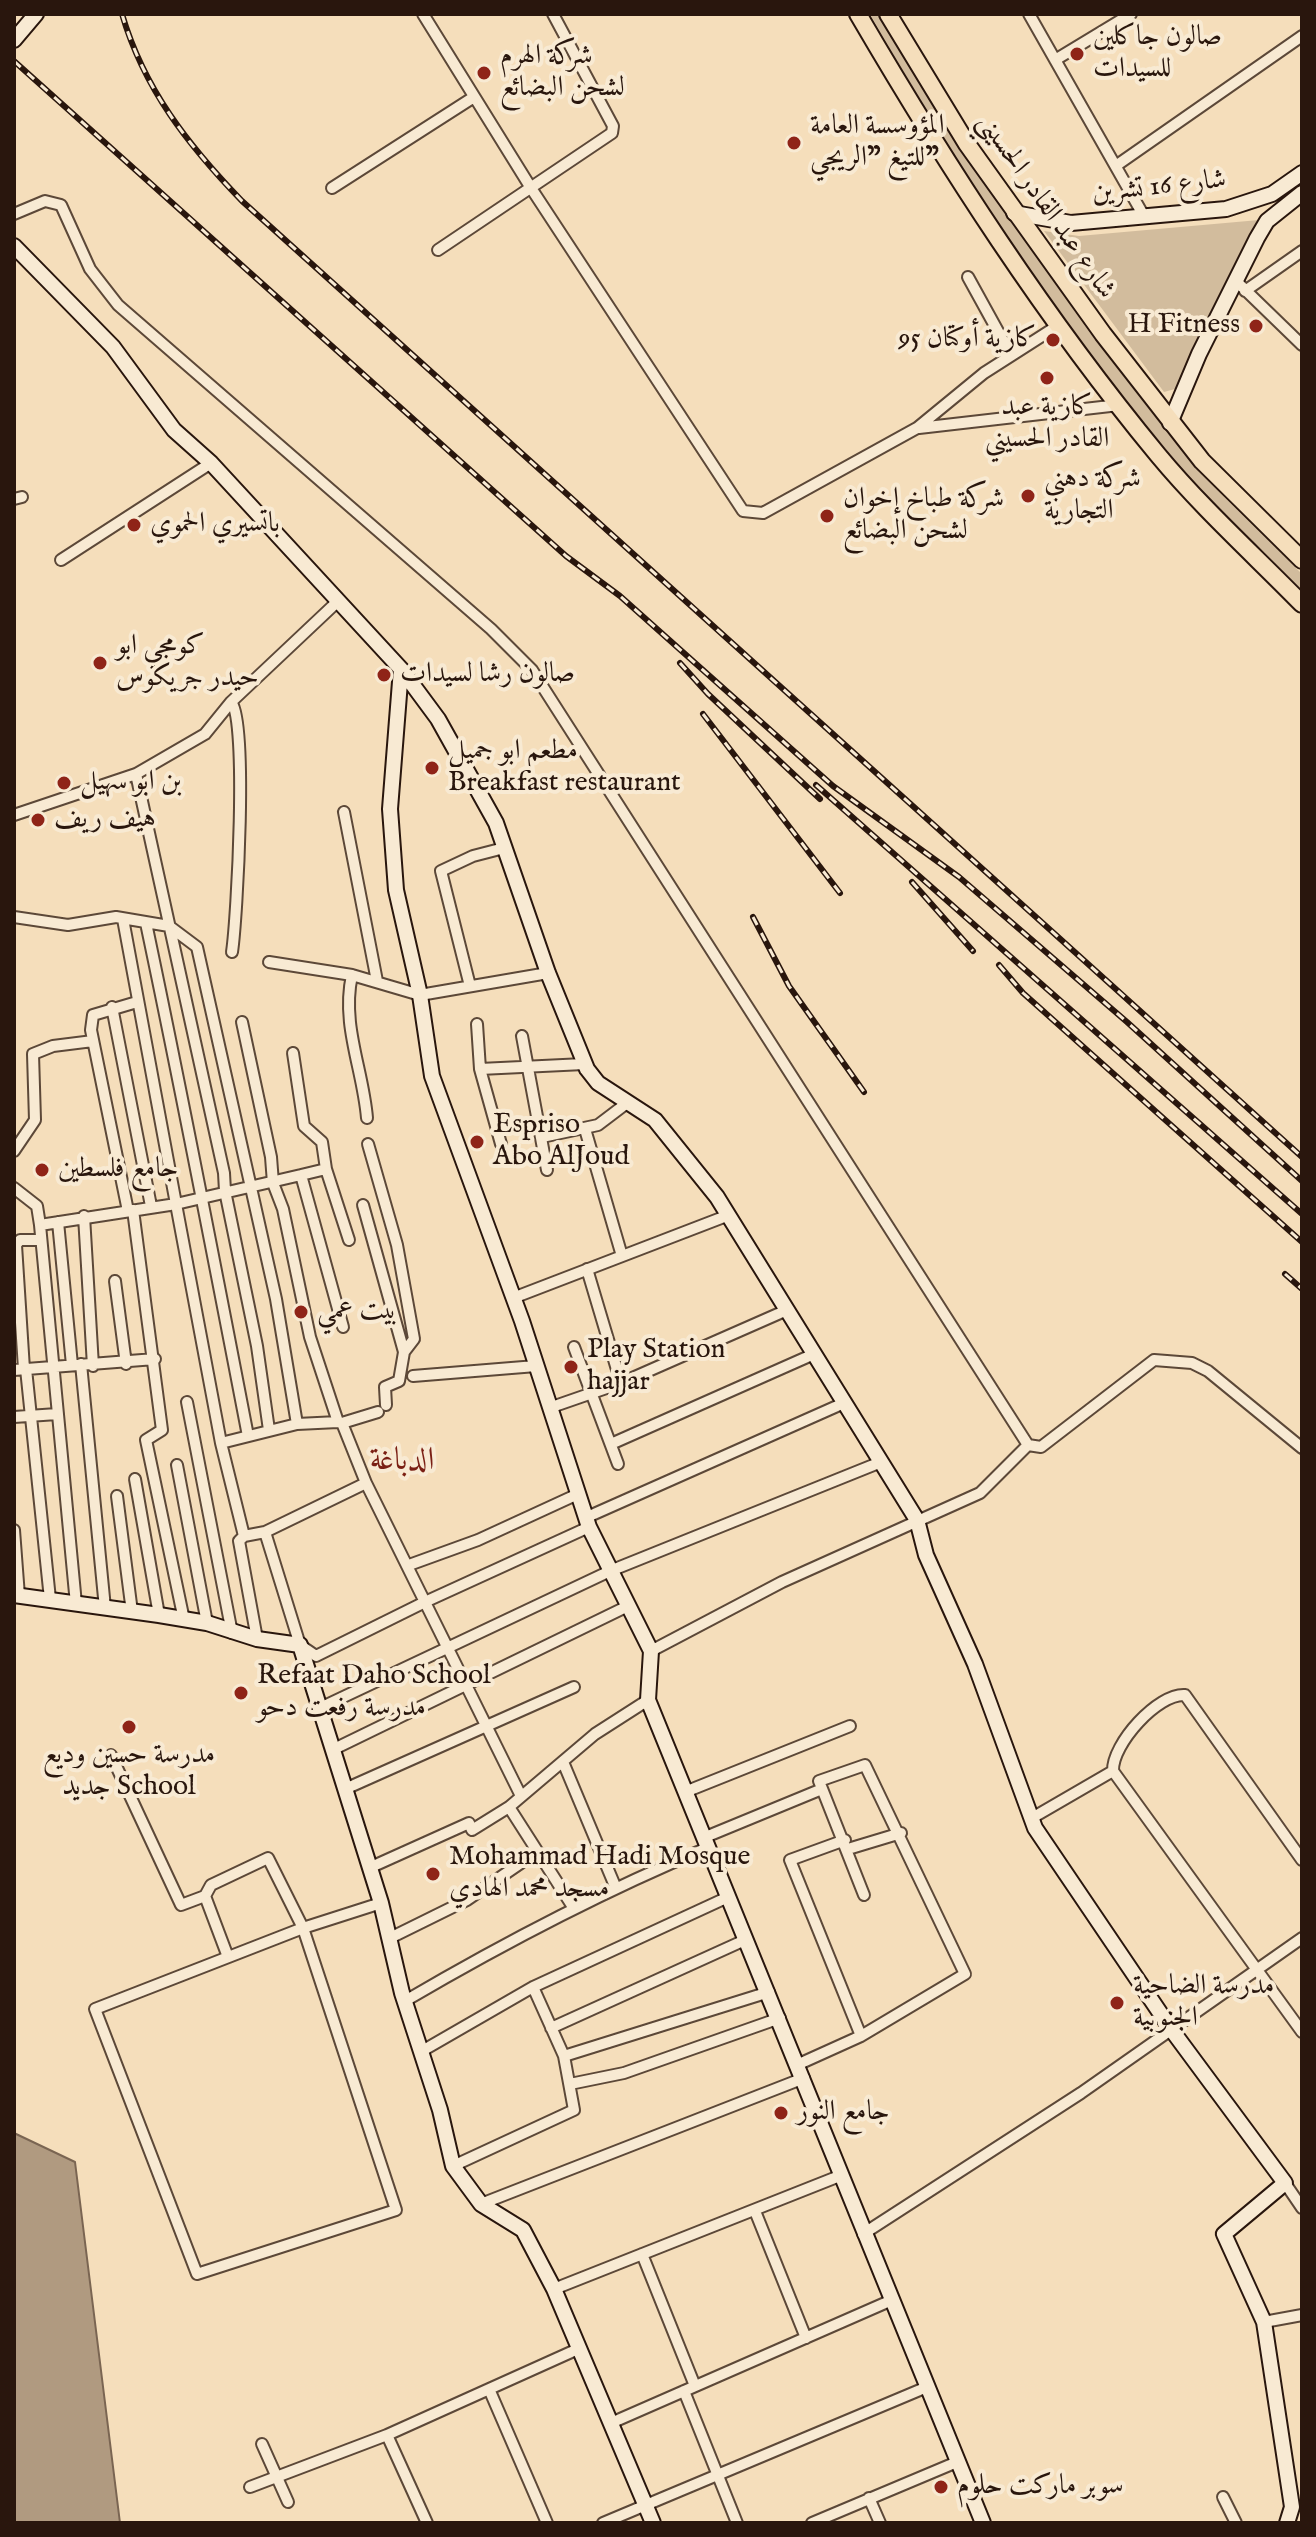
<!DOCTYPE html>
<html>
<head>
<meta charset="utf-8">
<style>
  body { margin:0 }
  #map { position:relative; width:1316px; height:2537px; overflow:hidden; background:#f5debb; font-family:"IM FELL English",serif }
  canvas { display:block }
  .frame { position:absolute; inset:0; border:16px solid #29160d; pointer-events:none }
</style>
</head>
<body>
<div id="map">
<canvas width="1316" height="2537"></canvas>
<div class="frame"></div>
</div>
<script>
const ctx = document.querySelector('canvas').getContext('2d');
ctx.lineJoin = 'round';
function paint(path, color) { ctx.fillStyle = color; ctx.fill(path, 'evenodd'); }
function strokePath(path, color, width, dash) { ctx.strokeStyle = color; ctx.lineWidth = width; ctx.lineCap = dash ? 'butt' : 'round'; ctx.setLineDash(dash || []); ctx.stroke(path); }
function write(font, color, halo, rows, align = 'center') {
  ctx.font = font + ' "IM FELL English",Amiri,serif'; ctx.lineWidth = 8; ctx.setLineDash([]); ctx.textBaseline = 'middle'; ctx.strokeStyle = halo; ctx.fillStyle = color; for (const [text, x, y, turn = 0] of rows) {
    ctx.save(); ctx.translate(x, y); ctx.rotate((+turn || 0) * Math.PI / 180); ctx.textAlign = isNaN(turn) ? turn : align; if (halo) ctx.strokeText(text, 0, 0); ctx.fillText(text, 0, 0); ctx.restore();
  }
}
const green = new Path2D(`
  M 870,14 L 877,14 L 892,30 L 938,111 L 1001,206 L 1087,329 L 1171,437 L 1226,499 L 1302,574 L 1302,592 C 1256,547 1208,502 1166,453 C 1055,323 955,162 870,14 Z
  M 1259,220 L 1175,389 L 1164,392 L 1044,231 L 1079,236 Z`);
const water = new Path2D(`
  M 14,2133 L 75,2162 L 120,2523 L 14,2523 Z`);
const street = new Path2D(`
  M 423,14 L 531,188 L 743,511 L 763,513 L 917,428 L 984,373 L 1059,325
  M 1029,14 L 1145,218
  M 1055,60 L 1131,14
  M 1117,165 L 1302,36
  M 332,188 L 474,97
  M 14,214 L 45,201 L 61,205 L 90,269 L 118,305 L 491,629 L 532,670 L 1028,1445
  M 438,250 L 612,133 L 613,126 L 553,14
  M 968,277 L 1011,355
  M 1235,280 L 1302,345
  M 1245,291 L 1302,251
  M 919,428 L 1119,405
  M 14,499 L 22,497
  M 61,560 L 211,463
  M 231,702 C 248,719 237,919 232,952
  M 136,774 L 224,1173 L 225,1191 L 257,1346 L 269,1430
  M 344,812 L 377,981
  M 14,815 L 136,774 L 205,734 L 231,702 L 336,603
  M 14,917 L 68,925 L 116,917 L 169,926 L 197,947 L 276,1299 L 297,1424
  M 123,919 L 176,1204 L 301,1175 L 343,1327
  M 146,923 C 182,1093 215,1265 248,1436
  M 269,962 L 352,975 L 420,995 L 548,973
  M 352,975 C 341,1025 363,1069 367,1118
  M 470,986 L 441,871 L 473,856 L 504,848
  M 112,1007 L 151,1206
  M 242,1022 L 271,1157 L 273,1183 L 283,1209 L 310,1337 L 338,1422 L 297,1424 L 221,1443 L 244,1536 L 265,1532 L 366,1483
  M 477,1024 L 480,1069 L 501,1144
  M 522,1036 L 547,1170
  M 293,1053 L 304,1126 L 322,1142 L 326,1169 L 349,1240
  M 480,1069 L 584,1064
  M 585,1129 L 622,1256
  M 542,1137 L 598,1125 L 627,1103
  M 368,1144 L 397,1245 L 414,1339 L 404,1352 L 399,1381 L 385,1387 L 386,1405
  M 14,1151 L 35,1120 L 33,1054 L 53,1046 L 93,1041
  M 301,1175 L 326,1169
  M 14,1188 L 37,1206 L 40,1225 L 76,1604
  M 363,1205 L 404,1352
  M 133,1210 L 162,1430 L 146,1440 L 184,1620
  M 128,1211 L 91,1030 L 93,1015 L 137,1002
  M 84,1216 L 93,1366
  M 58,1222 L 72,1365
  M 40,1225 L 176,1204 L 221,1443
  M 587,1269 L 621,1383
  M 115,1281 L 126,1364
  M 513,1298 L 729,1215
  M 574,1347 L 618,1464
  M 81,1364 L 105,1608
  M 24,1369 L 16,1245 L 20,1240 L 41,1240
  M 26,1369 L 50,1599
  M 14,1370 L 155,1359
  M 413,1376 L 536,1366
  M 187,1402 L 232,1633
  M 549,1408 L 621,1383 L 787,1310
  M 14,1417 L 57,1414
  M 338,1422 L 342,1423 L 366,1483 L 520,1794
  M 342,1423 L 378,1412
  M 611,1444 L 814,1354
  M 177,1465 L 207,1623
  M 135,1479 L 159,1615
  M 117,1496 L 132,1612
  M 585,1518 L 844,1403
  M 14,1530 L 19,1596
  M 265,1532 L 300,1645 L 316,1656 L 427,1601 L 589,1527
  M 244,1536 L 239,1541 L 257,1639
  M 409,1565 L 478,1540 L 578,1494
  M 651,1651 L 782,1582 L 980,1493 L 1028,1445 L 1041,1447 L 1154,1360 L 1192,1363 L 1208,1371 L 1302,1448
  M 320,1708 L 610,1571 L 881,1462
  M 332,1750 L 628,1606
  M 111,1755 L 181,1905 L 205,1896
  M 563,1762 L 615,1886
  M 1113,1771 L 1302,2032
  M 345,1789 L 574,1687
  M 685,1792 L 850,1726
  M 509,1807 L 573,1907
  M 1032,1818 L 1113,1771 C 1112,1744 1158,1693 1185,1695 L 1302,1860
  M 703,1838 L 822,1789
  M 845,1840 L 790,1860 L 861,2036
  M 848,1849 L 901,1833
  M 369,1868 L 469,1823 L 472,1830 L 509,1807 L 595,1734 L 648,1700
  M 390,1938 L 467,1900 L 537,1852
  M 228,1957 L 205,1896 L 211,1885 L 268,1858 L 303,1928 L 396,2210 L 197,2274 L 95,2009 L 303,1928 L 381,1903
  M 405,2001 C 504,1943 601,1892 707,1848
  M 551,2028 L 745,1940
  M 422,2051 L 533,1987 L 726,1898
  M 564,2056 L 769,1992
  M 799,2064 L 861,2036 L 965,1974 L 865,1765 L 819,1781 L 864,1895
  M 570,2084 L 624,2073 L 780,2018
  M 453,2166 L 574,2110 L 564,2056 L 533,1987
  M 1285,2183 L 1302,2208
  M 481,2204 L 804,2078
  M 755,2211 L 806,2338
  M 863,2234 L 1081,2093 L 1302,1938
  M 642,2254 L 695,2386
  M 554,2289 L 842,2175
  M 1264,2322 L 1302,2315
  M 489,2389 L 547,2523
  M 684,2391 L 737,2523
  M 611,2423 L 892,2300
  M 387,2435 L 427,2523
  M 262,2444 L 288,2502
  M 250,2487 L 387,2435 L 578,2349
  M 1223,2497 L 1236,2523
  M 869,2498 L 880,2523
  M 603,2523 L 927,2387
  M 812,2523 L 957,2462`);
const secondary = new Path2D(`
  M 14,40 L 36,14
  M 1014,213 L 1071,223 L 1226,209 L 1272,194 L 1302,173
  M 14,246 L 113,347 L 174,430 L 211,463 L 401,669 L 438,719 L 496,823 L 548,973 L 587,1069 L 598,1083 L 655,1120 L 717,1197 L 917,1520 L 926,1555 L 975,1664 L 1035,1828 L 1171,2029 L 1285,2183 L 1224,2234 L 1264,2322 L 1292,2507 L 1287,2523
  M 1170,423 L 1199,354 L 1257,238 L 1267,221 L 1302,193
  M 401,669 L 390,809 L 396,890 L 420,995 L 432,1076 L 522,1321 L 589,1527 L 651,1651 L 648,1700 L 983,2523
  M 14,1595 L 159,1615 L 207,1623 L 257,1639 L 300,1645 L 381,1903 L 402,1993 L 440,2110 L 453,2166 L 481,2204 L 523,2230 L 554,2289 L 653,2523`);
const primary = new Path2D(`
  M 858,14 C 948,168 1045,318 1158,455 C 1202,508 1254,555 1302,604
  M 888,14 L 967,144 L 1103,334 L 1202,461 L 1302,560`);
const rail = new Path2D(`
  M 122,14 C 144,89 188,145 242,201 L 1302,1157
  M 14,61 L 566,556 L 620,596 L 833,786 L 959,877 L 1127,1022 L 1302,1181
  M 680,663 L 708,694 L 820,799
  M 703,714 L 840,893
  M 816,785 L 1302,1214
  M 912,882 L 973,951
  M 753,917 L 789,986 L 864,1092
  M 999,965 L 1023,993 L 1302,1242
  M 1285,1274 L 1302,1289`);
const markers = [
  [1077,54,8,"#8f2418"],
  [484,73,8,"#8f2418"],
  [794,143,8,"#8f2418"],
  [1256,326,8,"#8f2418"],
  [1053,340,8,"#8f2418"],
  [1047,378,8,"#8f2418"],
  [1028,496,8,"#8f2418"],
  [827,516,8,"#8f2418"],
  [134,525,8,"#8f2418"],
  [100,663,8,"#8f2418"],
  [384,675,8,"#8f2418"],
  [432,768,8,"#8f2418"],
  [64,783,8,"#8f2418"],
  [38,820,8,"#8f2418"],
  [477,1142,8,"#8f2418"],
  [42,1170,8,"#8f2418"],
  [301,1312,8,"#8f2418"],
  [571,1367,8,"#8f2418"],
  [241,1693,8,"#8f2418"],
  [129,1727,8,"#8f2418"],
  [433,1874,8,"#8f2418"],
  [1117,2003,8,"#8f2418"],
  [781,2113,8,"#8f2418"],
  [941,2487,8,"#8f2418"]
];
const poiNames = [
  ["صالون جاكلين",1093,38],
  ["للسيدات",1093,70],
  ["شركة الهرم",500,57],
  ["لشحن البضائع",500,89],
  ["المؤوسسة العامة",810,127],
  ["للتيغ \"الريجي\"",810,159],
  ["H Fitness",1240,326,"right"],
  ["كازية أوكتان 95",1037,340,"right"],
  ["كازية عبد",1047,408,"center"],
  ["القادر الحسيني",1047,440,"center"],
  ["شركة دهني",1044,480],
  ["التجارية",1044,512],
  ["شركة طباخ إخوان",843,500],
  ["لشحن البضائع",843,532],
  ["باتسيري الحموي",150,525],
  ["كومجي ابو",116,647],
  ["حيدر جريكوس",116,679],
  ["صالون رشا لسيدات",400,675],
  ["مطعم ابو جميل",448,752],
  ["Breakfast restaurant",448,784],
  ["بن ابو سهيل",80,783],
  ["هيف ريف",54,820],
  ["Espriso",493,1126],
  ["Abo AlJoud",493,1158],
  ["جامع فلسطين",58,1170],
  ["بيت عمي",317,1312],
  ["Play Station",587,1351],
  ["hajjar",587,1383],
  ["Refaat Daho School",257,1677],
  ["مدرسة رفعت دحو",257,1709],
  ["مدرسة حسين وديع",129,1756,"center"],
  ["جديد School",129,1788,"center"],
  ["Mohammad Hadi Mosque",449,1858],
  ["مسجد محمد الهادي",449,1890],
  ["مدرسة الضاحية",1133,1987],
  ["الجنوبية",1133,2019],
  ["جامع النور",797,2113],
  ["سوبر ماركت حلوم",957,2487]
];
const streetNames = [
  ["شارع 16 تشرين",1159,188,-6],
  ["شارع عبد القادر الحسيني",1045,207,55]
];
const quarterNames = [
  ["الدباغة",402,1462]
];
paint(green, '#d2bc9d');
paint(water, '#b09a80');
strokePath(water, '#7a6552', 2);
strokePath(street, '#5c4838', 14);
strokePath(secondary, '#29160d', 18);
strokePath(primary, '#29160d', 20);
strokePath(street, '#f8ead3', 10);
strokePath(secondary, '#f8ead3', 14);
strokePath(primary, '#f5debb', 16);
strokePath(rail, '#29160d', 6);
strokePath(rail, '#f8ead3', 3, [9]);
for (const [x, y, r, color] of markers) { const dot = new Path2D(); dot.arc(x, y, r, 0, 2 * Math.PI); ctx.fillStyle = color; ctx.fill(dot); strokePath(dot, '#f8ead3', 3); }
write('28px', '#29160d', '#f8ead3', poiNames, 'left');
write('28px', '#29160d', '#f8ead3', streetNames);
write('32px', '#7a1f14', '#f8ead3', quarterNames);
</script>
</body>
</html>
